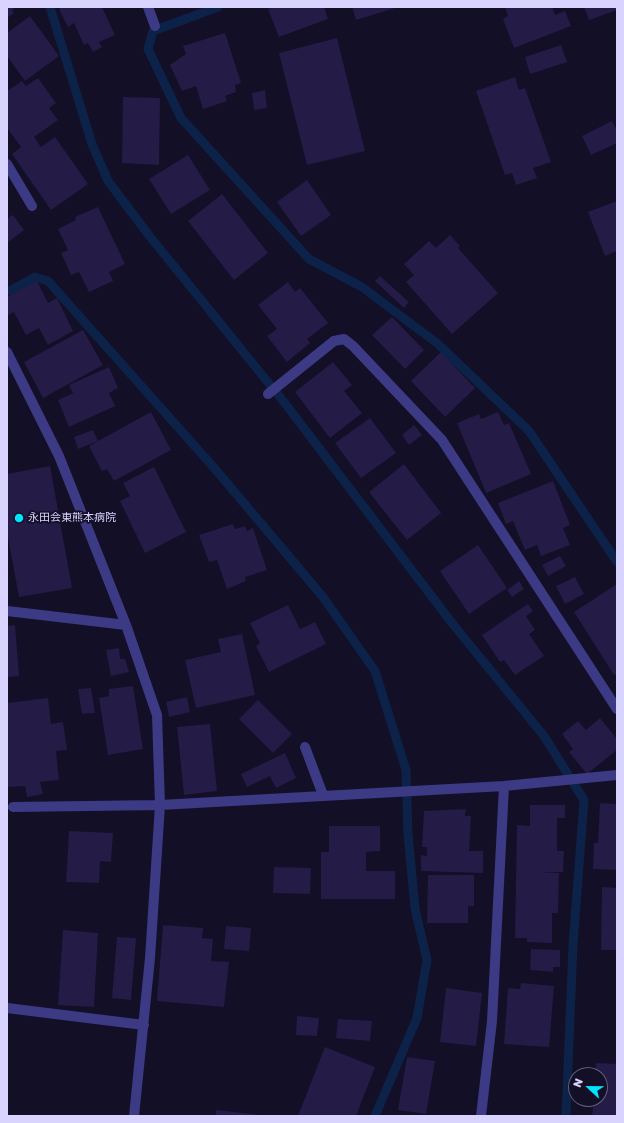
<!DOCTYPE html>
<html>
<head>
<meta charset="utf-8">
<style>
  body { margin:0 }
  #map { position:relative; width:624px; height:1123px; overflow:hidden; background:#130f26; font-family:"Golos Text",sans-serif }
  canvas { display:block }
  .frame { position:absolute; inset:0; border:8px solid #d9d4ff; pointer-events:none }
  .north { position:absolute; left:568px; top:1067px; width:40px; height:40px; box-sizing:border-box; background:#130f26; border:1px solid #625e7d; border-radius:50%; rotate:292deg; font-size:11px; font-weight:700; line-height:16px; text-align:center; color:#d9d4ff }
  .north::after { content:''; display:block; margin:auto; width:14px; height:18px; background:#00e5ff; clip-path:polygon(50% 0,100% 100%,50% 72%,0 100%) }
</style>
</head>
<body>
<div id="map">
<canvas width="624" height="1123"></canvas>
<div class="frame"></div>
<div class="north">N</div>
</div>
<script>
const ctx = document.querySelector('canvas').getContext('2d');
ctx.lineJoin = 'round';
function strokePath(path, color, width, dash) { ctx.strokeStyle = color; ctx.lineWidth = width; ctx.lineCap = dash ? 'butt' : 'round'; ctx.setLineDash(dash || []); ctx.stroke(path); }
function paint(path, color) { ctx.fillStyle = color; ctx.fill(path, 'evenodd'); }
function write(font, color, halo, rows, align = 'center') {
  ctx.font = font + ' "Golos Text","Noto Sans JP",sans-serif'; ctx.lineWidth = 3.5; ctx.setLineDash([]); ctx.textBaseline = 'middle'; ctx.strokeStyle = halo; ctx.fillStyle = color; for (const [text, x, y, turn = 0] of rows) {
    ctx.save(); ctx.translate(x, y); ctx.rotate((+turn || 0) * Math.PI / 180); ctx.textAlign = isNaN(turn) ? turn : align; if (halo) ctx.strokeText(text, 0, 0); ctx.fillText(text, 0, 0); ctx.restore();
  }
}
const stream = new Path2D(`
  M 50,7 L 92,144 L 108,181 L 151,238 L 284,402 L 452,623 L 544,736 L 584,800 L 573,945 L 566,1116
  M 218,7 L 153,31 L 148,49 L 181,118 L 309,259 L 362,287 L 438,344 L 529,431 L 617,562
  M 7,290 L 10,291 L 35,277 L 48,281 L 216,470 L 323,597 L 375,671 L 406,770 L 408,834 L 415,909 L 427,960 L 417,1018 L 375,1116`);
const building = new Path2D(`
  M 7,7 L 17,7 L 12,10 L 14,13 L 7,18 Z
  M 63,7 L 102,7 L 115,35 L 99,42 L 102,47 L 93,52 L 88,43 L 84,45 L 74,23 L 68,27 L 59,9 Z
  M 273,7 L 324,7 L 328,19 L 279,37 L 268,9 Z
  M 352,7 L 398,7 L 356,20 Z
  M 505,7 L 552,7 L 555,15 L 565,11 L 571,26 L 514,48 L 503,19 L 508,16 Z
  M 584,7 L 617,7 L 617,10 L 589,20 Z
  M 30,16 L 59,56 L 25,81 L 7,56 L 7,33 Z
  M 225,33 L 241,83 L 235,85 L 236,92 L 225,96 L 227,101 L 203,109 L 196,86 L 182,91 L 170,65 L 186,54 L 183,46 Z
  M 337,38 L 365,151 L 307,165 L 279,53 Z
  M 561,45 L 567,62 L 530,74 L 525,57 Z
  M 515,77 L 519,90 L 525,88 L 551,162 L 533,168 L 537,178 L 516,185 L 512,173 L 505,175 L 476,91 Z
  M 38,78 L 56,103 L 49,108 L 58,120 L 34,137 L 41,147 L 55,137 L 88,184 L 51,210 L 12,154 L 21,147 L 7,128 L 7,91 L 22,81 L 26,86 Z
  M 265,90 L 267,108 L 254,110 L 252,93 Z
  M 123,97 L 160,98 L 159,165 L 122,163 Z
  M 612,121 L 617,131 L 617,143 L 591,155 L 582,136 Z
  M 188,155 L 210,190 L 171,214 L 149,179 Z
  M 307,180 L 331,215 L 301,236 L 277,202 Z
  M 222,194 L 268,253 L 234,280 L 188,221 Z
  M 617,201 L 617,251 L 605,256 L 588,212 Z
  M 98,207 L 125,264 L 109,272 L 113,281 L 89,292 L 79,272 L 71,275 L 61,253 L 68,250 L 58,229 L 76,220 L 75,217 Z
  M 13,215 L 24,230 L 7,243 L 7,216 L 8,218 Z
  M 450,235 L 460,246 L 458,248 L 498,293 L 452,334 L 406,282 L 414,275 L 404,264 L 429,241 L 436,248 Z
  M 380,276 L 409,302 L 404,308 L 375,281 Z
  M 37,281 L 48,303 L 57,298 L 73,331 L 48,345 L 39,328 L 26,335 L 14,312 L 8,315 L 7,313 L 7,297 Z
  M 288,282 L 295,292 L 300,288 L 328,323 L 307,339 L 310,343 L 287,362 L 267,336 L 277,329 L 258,305 Z
  M 392,317 L 424,350 L 405,369 L 372,335 Z
  M 83,330 L 103,365 L 43,398 L 24,362 Z
  M 441,352 L 475,388 L 445,417 L 411,381 Z
  M 333,362 L 352,385 L 344,391 L 362,413 L 330,438 L 295,392 Z
  M 109,367 L 118,388 L 109,393 L 115,406 L 69,427 L 58,400 L 73,393 L 69,385 Z
  M 151,412 L 171,450 L 114,481 L 107,469 L 102,471 L 89,446 Z
  M 498,412 L 504,425 L 509,423 L 531,474 L 486,493 L 457,423 L 479,414 L 481,419 Z
  M 370,418 L 396,453 L 361,478 L 335,443 Z
  M 414,425 L 422,435 L 409,445 L 402,435 Z
  M 93,430 L 98,441 L 78,449 L 74,437 Z
  M 404,464 L 441,513 L 407,540 L 369,492 Z
  M 50,466 L 72,588 L 19,597 L 7,532 L 7,474 Z
  M 154,467 L 186,532 L 145,553 L 120,501 L 130,496 L 123,483 Z
  M 553,481 L 570,525 L 563,528 L 570,545 L 541,556 L 537,545 L 525,550 L 513,521 L 506,524 L 498,503 Z
  M 233,524 L 235,529 L 245,526 L 247,531 L 253,528 L 267,570 L 245,577 L 246,581 L 227,589 L 217,560 L 209,562 L 199,535 Z
  M 478,545 L 507,588 L 469,614 L 440,571 Z
  M 560,556 L 566,566 L 548,576 L 542,565 Z
  M 575,577 L 584,594 L 565,604 L 556,586 Z
  M 519,581 L 524,589 L 512,597 L 507,590 Z
  M 617,584 L 617,674 L 614,675 L 574,612 Z
  M 528,604 L 533,611 L 526,616 L 535,630 L 529,634 L 544,656 L 515,675 L 504,660 L 500,662 L 482,635 Z
  M 288,605 L 300,629 L 315,622 L 326,644 L 269,672 L 256,646 L 260,643 L 250,623 Z
  M 15,625 L 19,676 L 7,677 L 7,626 Z
  M 242,634 L 255,695 L 196,708 L 185,660 L 221,652 L 218,639 Z
  M 119,648 L 120,659 L 125,659 L 129,672 L 111,676 L 106,650 Z
  M 133,686 L 143,749 L 108,755 L 99,698 L 109,696 L 109,689 Z
  M 91,688 L 95,713 L 82,714 L 78,689 Z
  M 187,697 L 190,712 L 169,717 L 166,702 Z
  M 48,698 L 51,724 L 63,722 L 67,750 L 56,751 L 59,780 L 40,782 L 43,794 L 27,797 L 25,786 L 8,787 L 7,703 Z
  M 258,700 L 292,734 L 273,753 L 239,719 Z
  M 600,718 L 617,739 L 617,750 L 587,774 L 569,752 L 573,749 L 562,734 L 578,721 L 586,730 Z
  M 210,724 L 217,791 L 184,795 L 177,727 Z
  M 285,753 L 296,778 L 276,788 L 270,776 L 247,787 L 241,774 Z
  M 600,803 L 617,804 L 617,870 L 593,869 L 594,843 L 598,843 Z
  M 530,805 L 565,805 L 565,818 L 557,818 L 557,851 L 564,851 L 563,872 L 540,872 L 559,873 L 558,913 L 552,913 L 552,943 L 527,942 L 527,938 L 515,938 L 517,825 L 530,826 Z
  M 466,809 L 465,816 L 471,816 L 469,851 L 483,851 L 483,873 L 421,871 L 421,855 L 427,856 L 427,847 L 422,847 L 424,811 Z
  M 329,826 L 380,826 L 380,851 L 366,852 L 366,871 L 395,871 L 395,899 L 321,899 L 321,852 L 329,852 Z
  M 69,831 L 113,833 L 111,862 L 100,861 L 99,883 L 66,882 Z
  M 274,867 L 311,868 L 310,894 L 273,893 Z
  M 428,875 L 474,875 L 474,906 L 468,906 L 468,923 L 427,923 Z
  M 602,887 L 617,888 L 617,950 L 601,950 Z
  M 163,925 L 203,928 L 202,938 L 213,939 L 211,961 L 229,962 L 224,1007 L 157,1001 Z
  M 226,926 L 251,928 L 249,951 L 224,949 Z
  M 63,930 L 98,933 L 94,1007 L 58,1005 Z
  M 117,937 L 136,938 L 131,1000 L 112,998 Z
  M 531,949 L 560,950 L 560,967 L 553,967 L 553,972 L 530,970 Z
  M 521,983 L 554,986 L 549,1047 L 504,1044 L 508,988 L 520,989 Z
  M 446,988 L 482,993 L 476,1046 L 440,1042 Z
  M 297,1016 L 319,1018 L 317,1036 L 296,1035 Z
  M 338,1019 L 372,1021 L 370,1041 L 336,1038 Z
  M 325,1047 L 375,1067 L 356,1116 L 298,1116 Z
  M 407,1057 L 435,1061 L 426,1114 L 398,1110 Z
  M 596,1063 L 617,1064 L 617,1116 L 592,1116 L 594,1099 L 600,1099 L 600,1075 L 595,1075 Z
  M 216,1110 L 261,1115 L 261,1116 L 216,1116 Z`);
const minor = new Path2D(`
  M 148,7 L 155,26
  M 7,164 L 32,206
  M 7,352 L 59,456 L 126,625 L 157,715 L 160,805 L 150,958 L 134,1116
  M 268,394 L 334,341 L 344,339 L 353,346 L 442,440 L 617,709
  M 7,611 L 126,625
  M 305,747 L 323,795
  M 13,807 L 160,805 L 504,786 L 617,775
  M 7,1008 L 144,1025
  M 481,1116 L 492,1021 L 504,786`);
const markers = [
  [19,518,5,"#00e5ff"]
];
const poiNames = [
  ["永田会東熊本病院",28,518]
];
strokePath(stream, '#0c2248', 9);
paint(building, '#241b47');
strokePath(minor, '#3d3a85', 10);
for (const [x, y, r, color] of markers) { const dot = new Path2D(); dot.arc(x, y, r, 0, 2 * Math.PI); ctx.fillStyle = color; ctx.fill(dot); strokePath(dot, '#130f26', 1.5); }
write('11px', '#d9d4ff', '#130f26', poiNames, 'left');
</script>
</body>
</html>
